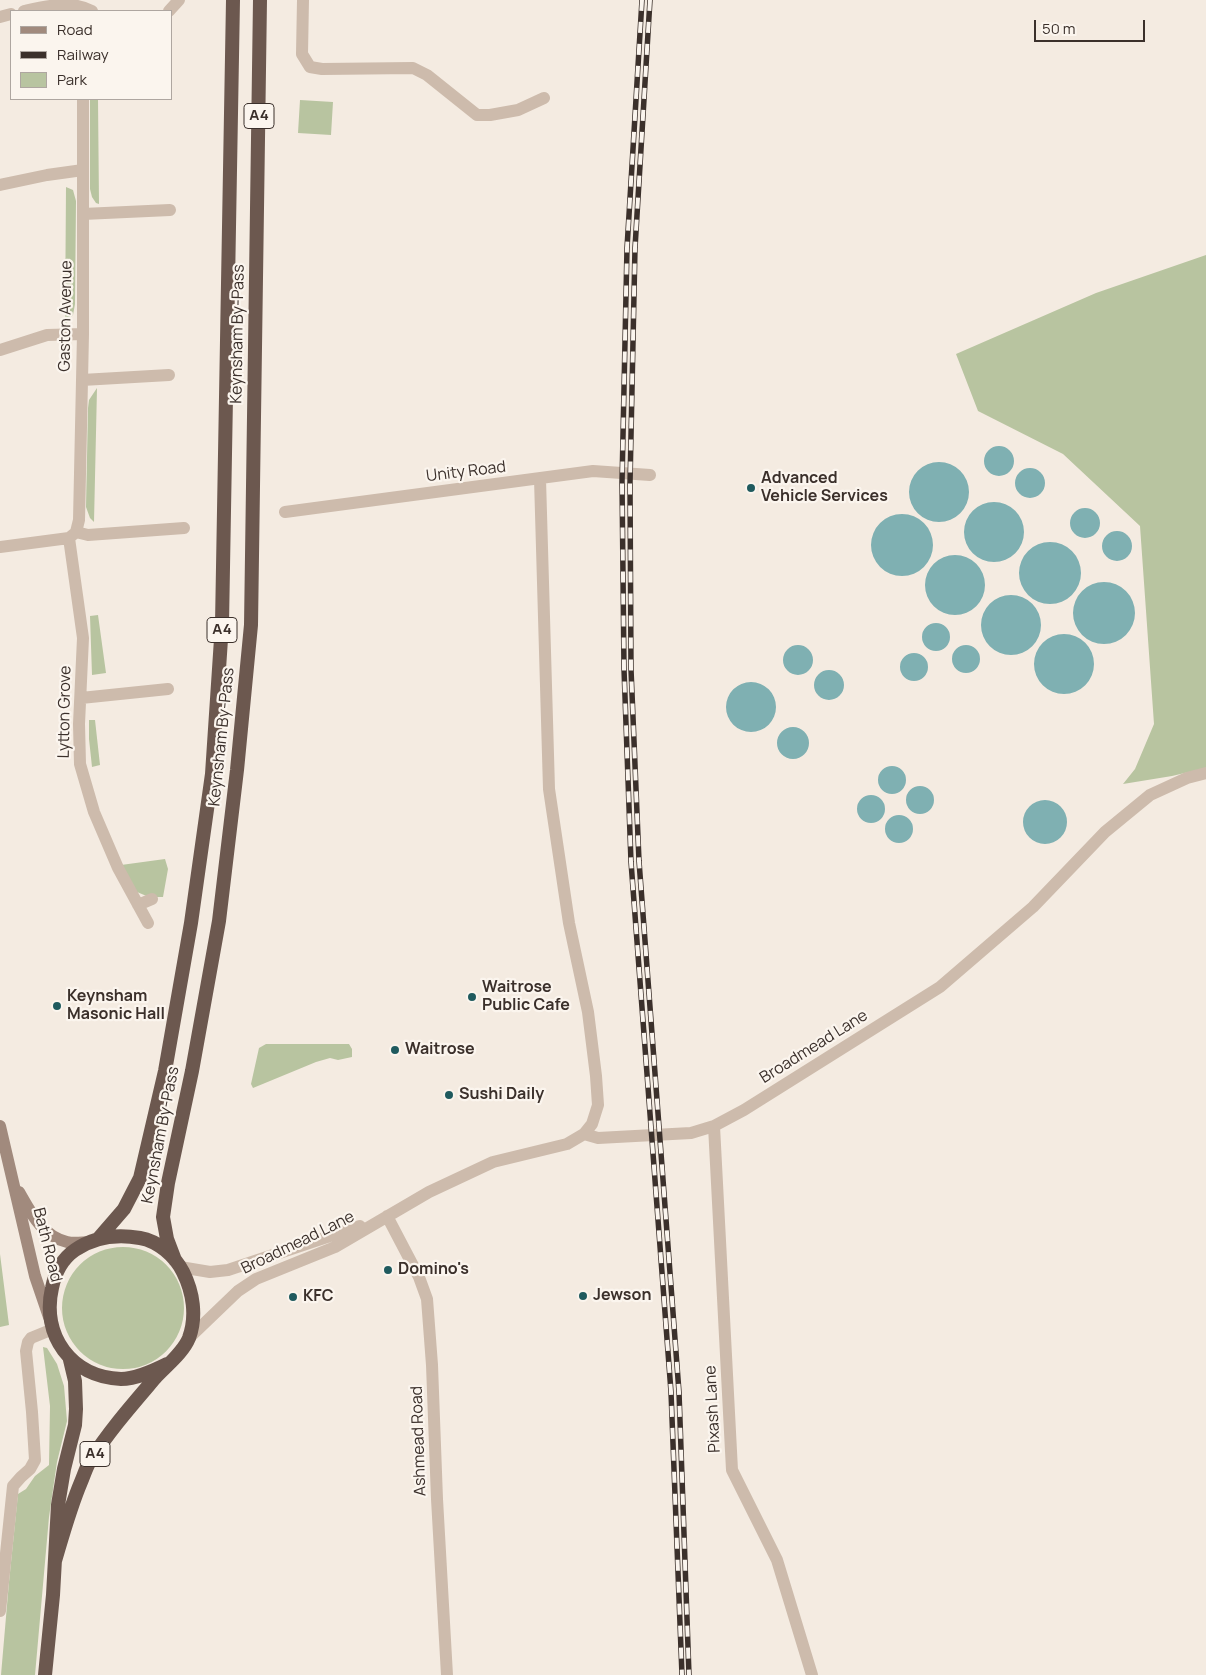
<!DOCTYPE html>
<style>
body{margin:0}
#map{position:relative;width:1206px;height:1675px;overflow:hidden;background:#f4ebe1;font-family:Manrope,sans-serif}
canvas{display:block}
.legend{position:absolute;left:10px;top:10px;width:162px;height:90px;box-sizing:border-box;background:#fbf5ee;border:1px solid #aea6a0;margin:0;padding:6px 9px;list-style:none;font-size:15px;color:#3b302b}
.legend li{display:flex;align-items:center;gap:10px;height:25px}
.legend b{width:25px;border:1px solid #aea6a0}
.scale{position:absolute;left:1034px;top:20px;width:111px;height:22px;box-sizing:border-box;border:2px solid #3b302b;border-top:0;padding-left:6px;font-size:15px;line-height:18px;white-space:nowrap;color:#3b302b;-webkit-text-stroke:4px #fbf5ee;paint-order:stroke}
</style>
<div id="map">
<canvas width="1206" height="1675"></canvas>
<ul class="legend">
<li><b style="height:6px;background:#a18a7d"></b>Road</li>
<li><b style="height:6px;background:#3b302b"></b>Railway</li>
<li><b style="height:14px;background:#b8c4a0"></b>Park</li>
</ul>
<div class="scale">50 m</div>
</div>
<script>
const g = document.querySelector('canvas').getContext('2d');
g.lineJoin = 'round';
function fillPath(path, color) { g.fillStyle = color; g.fill(path, 'evenodd'); }
function trace(path, color, width, dash) { g.strokeStyle = color; g.lineWidth = width; g.lineCap = dash ? 'butt' : 'round'; g.setLineDash(dash || []); g.stroke(path); }
function label(font, color, halo, rows, align = 'center') {
  g.font = font + ' Manrope,sans-serif'; g.lineWidth = 4.5; g.setLineDash([]); g.textBaseline = 'middle'; g.strokeStyle = halo; g.fillStyle = color; for (const [text, x, y, turn = 0] of rows) {
    g.save(); g.translate(x, y); g.rotate((+turn || 0) * Math.PI / 180); g.textAlign = isNaN(turn) ? turn : align; if (halo) g.strokeText(text, 0, 0); g.fillText(text, 0, 0); g.restore();
  }
}
fillPath(new Path2D(`
 M90,99h8l1,105 -3,-1 -4,-6 -2,-8z
 M300,100l33,2 -2,33 -33,-2z
 M66,187l7,3 3,11 -1,103 -2,11 -8,10z
 M1206,255v513l-34,8 -49,8 12,-15 19,-45 -14,-198 -77,-72 -85,-43 -22,-57 140,-61z
 M97,388l-3,134 -4,-4 -4,-11 2,-99 1,-8z
 M98,615l8,58 -14,2 -2,-59z
 M89,720h6l5,45 -8,2 -3,-28z
 M165,859l3,10 -5,28h-14l-12,-5 -16,-27z
 M266,1044h83l3,5v8l-14,3 -8,-2 -14,4 -63,26 -2,-4 8,-36z
 M62 1308a61 61 0 1 1 122 0a61 61 0 1 1-122 0Z
 M0,1254l9,71 -9,2z
 M43,1347l4,1 10,16 7,22 3,35 -10,41 -8,55 -14,158h-34l8,-93 9,-88 8,-5 9,-13 14,-11 1,-59z`), '#b8c4a0');
fillPath(new Path2D(`
 M984 461a15 15 0 1 1 30 0a15 15 0 1 1-30 0Z
 M909 492a30 30 0 1 1 60 0a30 30 0 1 1-60 0Z
 M1015 483a15 15 0 1 1 30 0a15 15 0 1 1-30 0Z
 M964 532a30 30 0 1 1 60 0a30 30 0 1 1-60 0Z
 M1070 523a15 15 0 1 1 30 0a15 15 0 1 1-30 0Z
 M871 545a31 31 0 1 1 62 0a31 31 0 1 1-62 0Z
 M1102 546a15 15 0 1 1 30 0a15 15 0 1 1-30 0Z
 M1019 573a31 31 0 1 1 62 0a31 31 0 1 1-62 0Z
 M925 585a30 30 0 1 1 60 0a30 30 0 1 1-60 0Z
 M1073 613a31 31 0 1 1 62 0a31 31 0 1 1-62 0Z
 M981 625a30 30 0 1 1 60 0a30 30 0 1 1-60 0Z
 M922 637a14 14 0 1 1 28 0a14 14 0 1 1-28 0Z
 M1034 664a30 30 0 1 1 60 0a30 30 0 1 1-60 0Z
 M952 659a14 14 0 1 1 28 0a14 14 0 1 1-28 0Z
 M783 660a15 15 0 1 1 30 0a15 15 0 1 1-30 0Z
 M900 667a14 14 0 1 1 28 0a14 14 0 1 1-28 0Z
 M814 685a15 15 0 1 1 30 0a15 15 0 1 1-30 0Z
 M726 707a25 25 0 1 1 50 0a25 25 0 1 1-50 0Z
 M777 743a16 16 0 1 1 32 0a16 16 0 1 1-32 0Z
 M878 780a14 14 0 1 1 28 0a14 14 0 1 1-28 0Z
 M906 800a14 14 0 1 1 28 0a14 14 0 1 1-28 0Z
 M857 809a14 14 0 1 1 28 0a14 14 0 1 1-28 0Z
 M1023 822a22 22 0 1 1 44 0a22 22 0 1 1-44 0Z
 M885 829a14 14 0 1 1 28 0a14 14 0 1 1-28 0Z`), '#7fb0b2');
trace(new Path2D(`
 M303,0l-1,54 8,13 12,2 91,-1 14,7 50,40h13l28,-5 26,-12
 M24,11c23,-5 47,-11 68,0
 M169,11l10,-11
 M0,17l11,-3
 M0,185l47,-10 36,-5
 M83,214l87,-4
 M0,350l47,-15 36,-1
 M82,380l87,-5
 M540,479l9,310 20,134 19,89 8,64 2,29 -6,19 -8,10
 M285,512l308,-41 57,4
 M76,532l3,-12 4,-186v-235
 M76,532l12,3 96,-7
 M69,538l14,100 -4,86 1,40 14,48 24,56 30,55
 M0,547l69,-9 6,-5
 M81,698l87,-9
 M138,905l14,-6
 M714,1126l18,344 45,90 35,115
 M387,1216l32,61 8,22 5,66 5,134 10,176
 M180,1267l30,5 18,-2 132,-44
 M189,1338l49,-47 18,-12 79,-32 94,-55 64,-30 74,-18 17,-10 14,4 93,-5 23,-7 30,-16 196,-123 93,-80 72,-75 45,-37 37,-17 19,-5
 M0,1611l13,-125 8,-9 9,-8 5,-9 -3,-48 -6,-61 2,-9 3,-4 22,-9`), '#cdbbac', 12);
trace(new Path2D(`
 M0,1126l35,150 14,41
 M19,1192c12,21 23,44 48,50 7,2 16,0 24,0`), '#a18a7d', 12);
trace(new Path2D(`
 M98,1239l26,-30 16,-31 25,-107 26,-148 21,-149 10,-150 11,-624
 M175,1260l-8,-21 -4,-22 5,-34 24,-112 27,-150 18,-151 14,-145 9,-625
 M55,1561c8,-27 15,-53 26,-79 3,-7 5,-14 9,-21 19,-30 42,-56 65,-83 11,-12 28,-25 34,-40 8,-22 4,-46 -6,-66 -8,-16 -25,-31 -43,-34 -23,-4 -46,-1 -65,12 -13,9 -20,23 -23,38 -11,47 19,89 69,91 15,0 32,-8 46,-15
 M45,1675l8,-80 5,-90 6,-36 11,-44 1,-16 -1,-28 -5,-21`), '#6c584f', 14);
const rail = new Path2D(`
 M642,0l-15,248 -5,234 2,187 7,193 40,530 11,283
 M650,0l-15,248 -5,235 1,186 8,192 40,531 10,283`);
trace(rail, '#3b302b', 5.5);
trace(rail, '#fbf5ee', 4, [11]);
for (const [x, y, r, color] of [
 [751,488,5,"#1f5a5e"],
 [472,997,5,"#1f5a5e"],
 [57,1006,5,"#1f5a5e"],
 [395,1050,5,"#1f5a5e"],
 [449,1095,5,"#1f5a5e"],
 [388,1270,5,"#1f5a5e"],
 [583,1296,5,"#1f5a5e"],
 [293,1297,5,"#1f5a5e"]
]) { const dot = new Path2D(); dot.arc(x, y, r, 0, 2 * Math.PI); g.fillStyle = color; g.fill(dot); trace(dot, '#fbf5ee', 2); }
for (const [x, y, w] of [
 [259,116,30],
 [222,630,30],
 [95,1454,30]
]) { const box = new Path2D(); box.roundRect(x - w / 2, y - 12.5, w, 25, 4); g.fillStyle = '#fbf5ee'; g.fill(box); trace(box, '#3b302b', 1); }
label('bold 15px', '#3b302b', null, [
 ["A4",259,116],
 ["A4",222,630],
 ["A4",95,1454]
]);
label('16px', '#3b302b', '#fbf5ee', [
 ["Gaston Avenue",66,316,-89],
 ["Keynsham By-Pass",238,334,-89],
 ["Unity Road",466,472,-7],
 ["Lytton Grove",65,712,-89],
 ["Keynsham By-Pass",222,737,-84],
 ["Broadmead Lane",814,1047,-32],
 ["Keynsham By-Pass",161,1135,-79],
 ["Broadmead Lane",298,1243,-26],
 ["Bath Road",47,1245,76],
 ["Pixash Lane",713,1409,-93],
 ["Ashmead Road",419,1441,-92]
]);
label('bold 16px', '#3b302b', '#fbf5ee', [
 ["Advanced",761,479],
 ["Vehicle Services",761,497],
 ["Waitrose",482,988],
 ["Public Cafe",482,1006],
 ["Keynsham",67,997],
 ["Masonic Hall",67,1015],
 ["Waitrose",405,1050],
 ["Sushi Daily",459,1095],
 ["Domino's",398,1270],
 ["Jewson",593,1296],
 ["KFC",303,1297]
], 'left');
</script>
